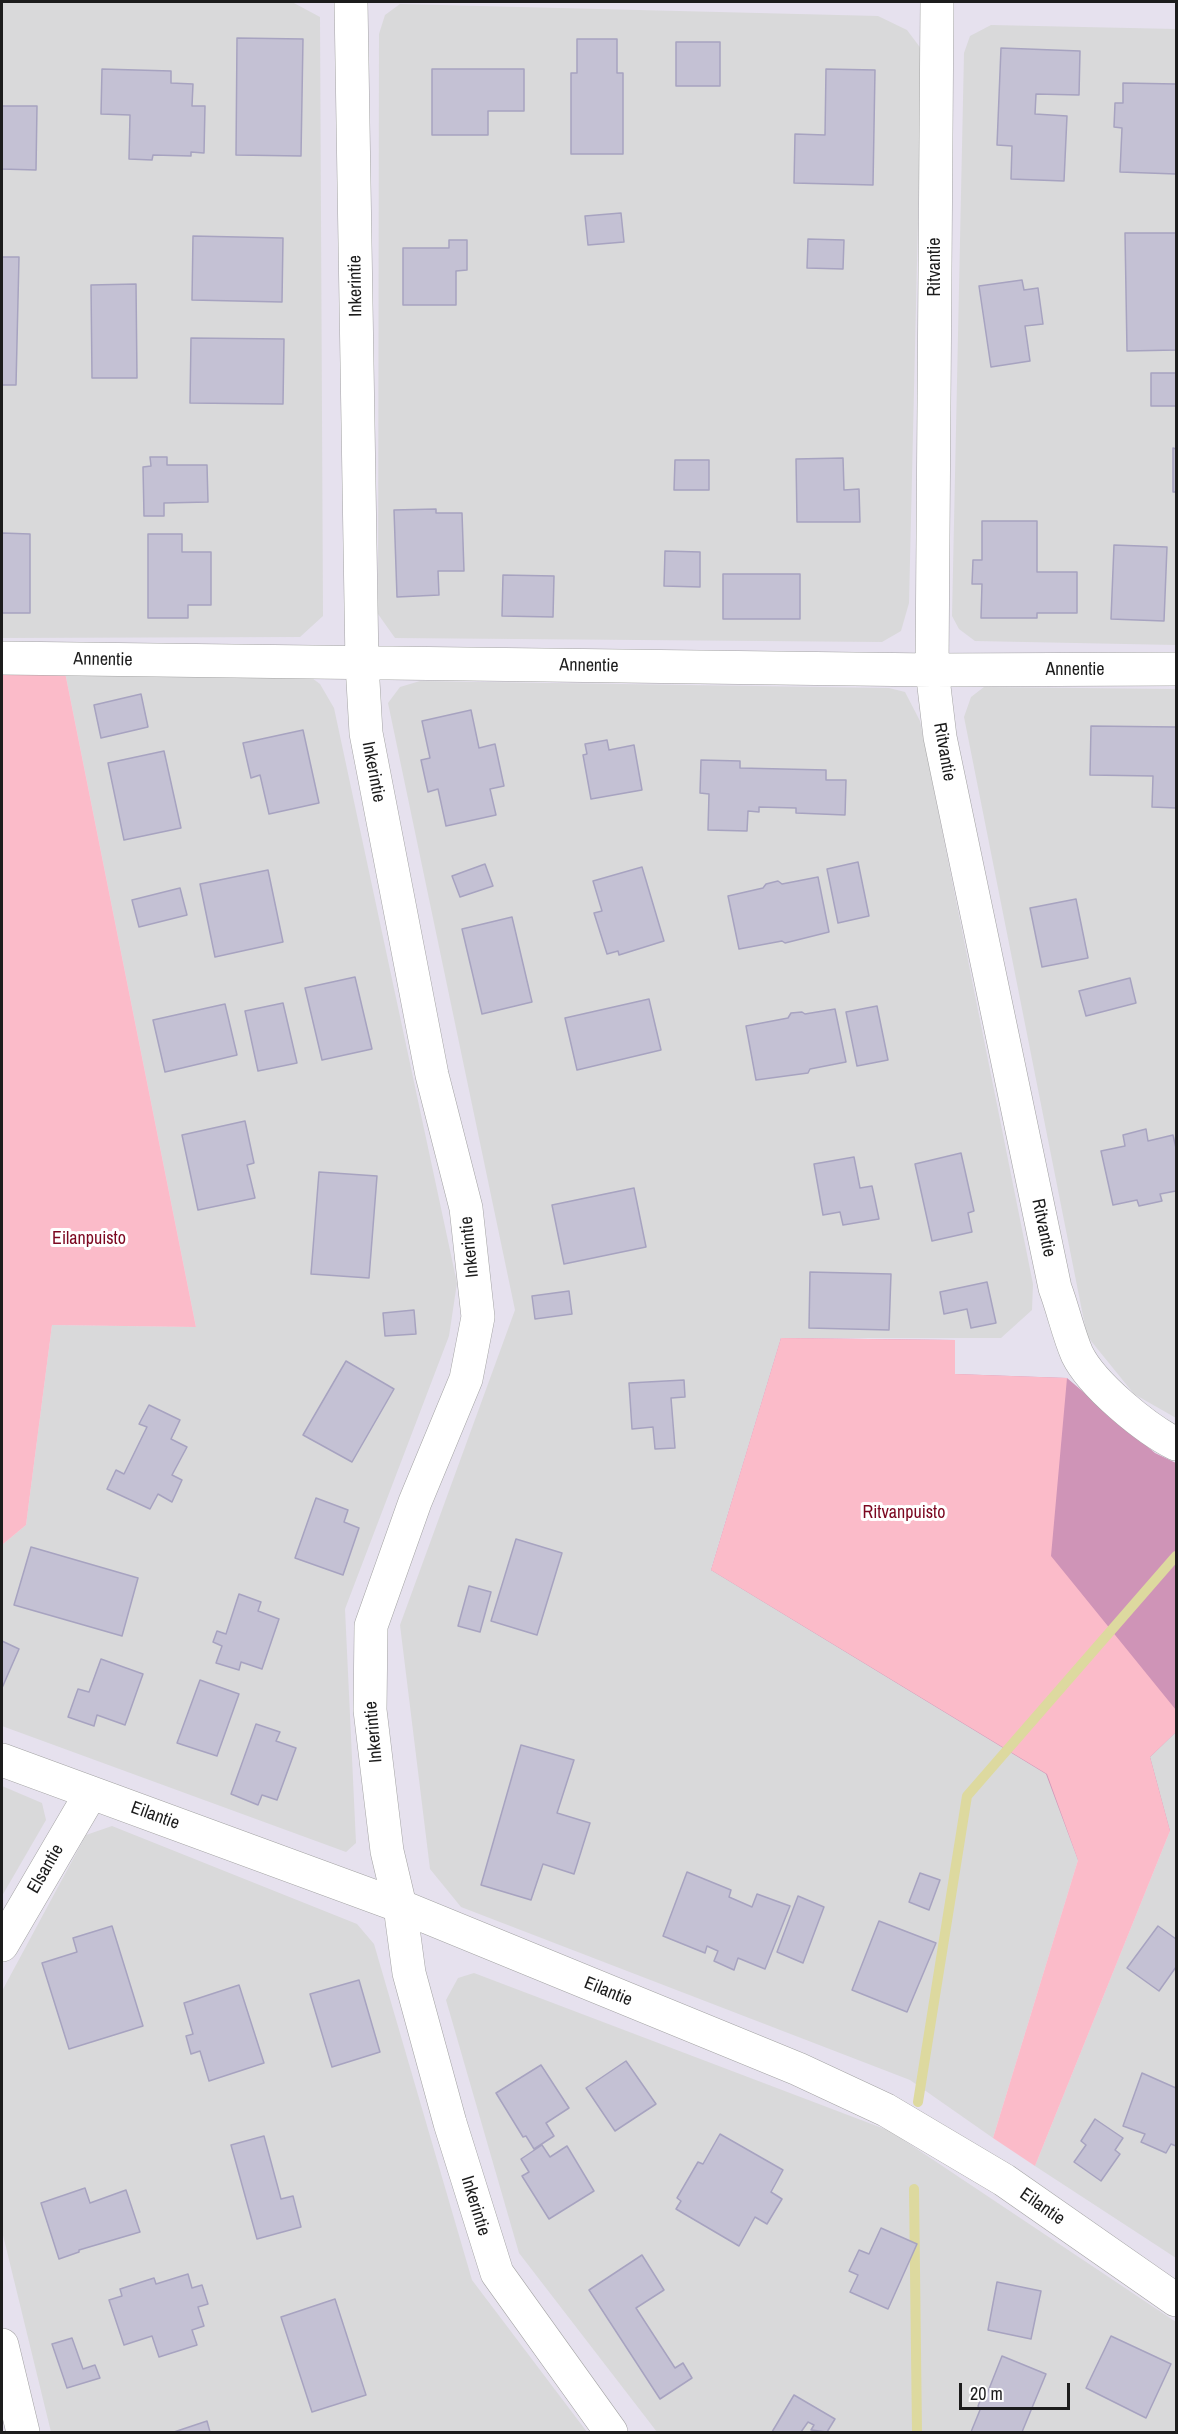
<!DOCTYPE html>
<style>
body{margin:0}
#map{position:relative;width:1178px;height:2434px;overflow:hidden;background:#e6e1ee;font-family:"Archivo Narrow",sans-serif}
canvas{display:block}
.frame{position:absolute;inset:0;border:3px solid #1c1c1c;pointer-events:none}
.scale{position:absolute;left:959px;top:2383px;width:111px;height:27px;box-sizing:border-box;border:3px solid #1c1c1c;border-top:0;padding-left:8px;font-size:18px;line-height:21px;white-space:nowrap;color:#1c1c1c;-webkit-text-stroke:4px #fff;paint-order:stroke}
</style>
<div id="map">
<canvas width="1178" height="2434"></canvas>
<div class="frame"></div>
<div class="scale">20 m</div>
</div>
<script>
const g = document.querySelector('canvas').getContext('2d');
g.lineJoin = 'round';
function fillPath(path, color) { g.fillStyle = color; g.fill(path, 'evenodd'); }
function trace(path, color, width, dash) { g.strokeStyle = color; g.lineWidth = width; g.lineCap = dash ? 'butt' : 'round'; g.setLineDash(dash || []); g.stroke(path); }
function label(font, color, halo, rows, align = 'center') {
  g.font = font + ' "Archivo Narrow",sans-serif'; g.lineWidth = 6; g.setLineDash([]); g.textBaseline = 'middle'; g.strokeStyle = halo; g.fillStyle = color; for (const [text, x, y, turn = 0] of rows) {
    g.save(); g.translate(x, y); g.rotate((+turn || 0) * Math.PI / 180); g.textAlign = isNaN(turn) ? turn : align; if (halo) g.strokeText(text, 0, 0); g.fillText(text, 0, 0); g.restore();
  }
}
fillPath(new Path2D(`
 M2,2h290l28,15 3,599 -23,21 -298,1z
 M400,4l478,12 29,14 15,20 -13,553 -8,28 -19,11 -487,-4 -17,-24 1,-580 6,-19z
 M991,25l185,4v616l-201,-4 -16,-12 -7,-13 12,-563 6,-17z
 M65,672l243,3 12,9 14,24 123,575 -8,53 -104,273 11,234 -10,9 -344,-126v-181l24,-20 26,-200 144,2z
 M420,681l469,7 16,4 15,29 113,563 -1,26 -31,28h-220l-70,231 336,205 31,86 -85,278 -83,-58 -449,-173 -31,-38 -30,-244 115,-315 -127,-607 12,-16z
 M984,687l192,2v729l-42,-24 -47,-58 -123,-619 7,-20z
 M1176,1732v526l-141,-92 135,-335 -21,-74z
 M2,1786l40,17 4,17 -44,76z
 M112,1826l245,98 17,20 98,336 115,152h-536l-49,-201v-240l84,-156z
 M474,1973l416,158 286,191v110h-519l-138,-179 -73,-253 12,-22z`), '#d9d9da');
fillPath(new Path2D(`
 M781,1338l174,2v34l112,4 88,75 21,10v269l-26,25 20,74 -92,29 -32,-86 -335,-204z`), '#cf94b7');
fillPath(new Path2D(`
 M2,671l63,1 131,655 -144,-2 -26,200 -24,20z
 M781,1338l174,2v34l112,4 -16,178 125,154v22l-26,25 20,74 -135,335 -42,-28 85,-278 -31,-86 -336,-204z`), '#fbbbc9');
trace(new Path2D(`
 M918,2102l49,-306 209,-240
 M914,2189l3,243`), '#ddd99f', 10);
const building = new Path2D(`
 M237,38l66,1 -2,117 -65,-1z
 M577,39h40v34h6v81h-52v-81h6z
 M676,42h44v44h-44z
 M1001,48l79,3 -1,44 -43,-1 -1,20 32,2 -3,65 -53,-2 1,-33 -15,-1z
 M102,69l69,2v12l22,1 -1,22h13l-1,47 -13,-1v4l-38,-1 -1,5 -23,-1 1,-44 -29,-1z
 M432,69h92v42h-36v24h-56z
 M826,69l49,1 -2,115 -79,-2 1,-49 30,1z
 M1123,83l53,1v90l-56,-2 2,-44 -8,-1 1,-24h8z
 M2,106h35l-1,64 -34,-1z
 M621,213l3,29 -36,3 -3,-29z
 M1125,233h51v117l-49,1z
 M193,236l90,2 -1,64 -90,-2z
 M808,239l36,1 -1,29 -36,-1z
 M449,240h18v30l-11,1v34h-53v-57h46z
 M2,257h17l-3,128h-14z
 M1022,280l2,10 14,-2 5,36 -18,2 5,35 -39,6 -12,-81z
 M136,284l1,94h-45l-1,-93z
 M191,338l93,1 -1,65 -93,-1z
 M1151,373h25v33h-25z
 M1173,448l3,1v43h-3z
 M150,457h17v8h40l1,37 -44,1v13h-20l-1,-49 8,-1z
 M843,458l1,32 15,-1 1,33h-63l-1,-63z
 M675,460h34v30h-35z
 M436,509v4h26l2,58h-26l1,24 -42,2 -3,-87z
 M982,521h55v51h40v41h-40v5h-56l1,-34h-10l1,-24h9z
 M2,533l28,1v79h-28z
 M148,534h34v18h29v53h-23v13h-40z
 M1114,545l53,2 -3,74 -53,-2z
 M665,551l35,1v35l-36,-1z
 M723,574h77v45h-77z
 M503,575l51,1 -1,41 -51,-1z
 M141,694l7,33 -47,11 -7,-33z
 M471,710l8,38 16,-4 9,42 -14,3 6,26 -50,11 -8,-37 -10,3 -7,-32 9,-2 -8,-37z
 M1091,726l85,1v81l-24,-1 1,-31 -63,-1z
 M303,730l16,73 -50,11 -9,-39 -9,3 -8,-35z
 M607,740l2,10 25,-5 8,45 -51,9 -8,-44 4,-1 -2,-10z
 M164,751l17,77 -57,12 -16,-77z
 M701,760l39,1v7l86,2v10h20l-1,35 -49,-2v-5l-37,-1v5l-11,-1 -1,20 -39,-1 1,-36 -9,-1z
 M858,862l11,54 -31,7 -11,-54z
 M485,864l8,22 -33,11 -8,-21z
 M642,867l22,74 -45,14 -1,-4 -11,3 -13,-41 8,-2 -9,-30z
 M268,870l15,72 -68,15 -15,-73z
 M818,877l11,55 -44,11 -3,-2 -43,8 -11,-53 35,-8 3,-4 12,-3 4,3z
 M180,888l7,27 -48,12 -7,-27z
 M1076,899l12,59 -46,9 -12,-59z
 M512,917l20,85 -50,12 -20,-85z
 M355,977l17,72 -50,11 -17,-72z
 M1130,978l6,25 -50,13 -7,-25z
 M649,999l12,51 -84,20 -12,-52z
 M283,1003l14,60 -39,8 -13,-60z
 M225,1004l12,51 -72,17 -12,-52z
 M877,1006l11,54 -31,6 -11,-54z
 M835,1009l11,53 -36,7 -2,4 -52,7 -10,-54 42,-8 3,-5 11,-1 3,2z
 M245,1121l9,42 -7,2 8,33 -57,12 -16,-75z
 M1146,1129l2,12 25,-6 3,13v43l-16,3 2,7 -23,5 -2,-6 -24,5 -12,-54 24,-5 -2,-11z
 M961,1153l13,58 -6,2 4,19 -40,9 -17,-77z
 M854,1157l6,31 12,-2 7,33 -36,6 -3,-13 -17,3 -9,-51z
 M319,1172l58,4 -8,102 -58,-4z
 M634,1188l12,59 -82,17 -12,-59z
 M810,1272l81,2 -2,56 -80,-2z
 M987,1282l9,41 -25,5 -4,-19 -23,5 -4,-22z
 M569,1291l3,23 -37,5 -3,-23z
 M414,1310l2,24 -31,2 -2,-23z
 M346,1361l48,28 -42,73 -49,-27z
 M684,1380l1,17 -14,1 4,50 -20,1 -2,-22 -21,2 -3,-46z
 M149,1405l31,15 -9,19 16,8 -15,28 10,5 -10,22 -14,-8 -8,15 -43,-20 9,-19 8,4 23,-47 -8,-3z
 M316,1498l32,12 -4,12 15,6 -16,47 -48,-17z
 M516,1539l46,14 -25,82 -46,-14z
 M31,1547l107,31 -16,58 -108,-31z
 M469,1586l22,6 -11,40 -22,-6z
 M239,1594l22,8 -3,9 21,8 -17,50 -21,-7 -2,8 -23,-7 6,-17 -9,-4 4,-11 9,3z
 M2,1641l17,8 -17,39z
 M101,1659l42,15 -18,51 -28,-10 -3,11 -26,-9 10,-28 11,3z
 M200,1680l39,14 -22,62 -40,-13z
 M256,1724l24,8 -4,9 20,7 -19,52 -15,-5 -4,10 -27,-11z
 M521,1745l53,15 -17,53 33,10 -16,51 -31,-10 -12,36 -50,-15z
 M687,1872l44,18 -2,7 23,10 5,-13 33,12 -25,63 -27,-11 -4,12 -20,-9 4,-10 -11,-5 -2,7 -42,-17z
 M920,1873l20,7 -11,30 -20,-8z
 M798,1896l26,11 -21,56 -26,-11z
 M879,1921l57,22 -29,69 -55,-22z
 M112,1926l31,100 -74,23 -27,-86 35,-11 -4,-14z
 M1158,1926l18,13v28l-17,24 -32,-23z
 M359,1980l21,72 -48,15 -22,-73z
 M239,1985l25,78 -55,18 -9,-30 -9,3 -5,-18 7,-2 -9,-31z
 M626,2061l30,43 -41,27 -29,-43z
 M541,2065l28,43 -23,15 8,13 -20,13 -8,-13 -3,1 -27,-44z
 M1142,2073l34,15v58l-5,-2 -5,9 -25,-11 4,-8 -22,-8z
 M1095,2119l28,19 -8,12 5,4 -19,27 -27,-19 12,-17 -5,-4z
 M720,2134l63,36 -12,22 11,7 -15,25 -12,-7 -16,29 -63,-37 5,-8 -4,-3 21,-36 5,2z
 M264,2136l17,63 12,-3 8,31 -44,12 -26,-94z
 M542,2145l8,12 17,-11 27,45 -45,28 -27,-43 7,-4 -8,-13z
 M85,2188l5,15 36,-13 14,42 -61,18v2l-20,7 -18,-56z
 M881,2228l36,16 -29,65 -38,-17 8,-17 -9,-4 10,-21 10,4z
 M642,2255l22,35 -28,18 39,60 8,-5 9,15 -32,21 -71,-109z
 M188,2274l4,14 10,-3 6,19 -10,3 6,19 -12,4 5,15 -38,12 -7,-21 -28,9 -15,-45 13,-4 -2,-7 34,-11 2,6z
 M997,2282l44,9 -10,48 -43,-9z
 M335,2299l31,96 -54,17 -31,-95z
 M1111,2336l60,28 -25,54 -60,-30z
 M72,2338l11,31 12,-4 5,13 -33,10 -15,-44z
 M1002,2356l44,18 -24,58h-51l9,-22 -2,-4 4,-10 5,-2z
 M794,2395l41,24 -8,13 -16,-2 3,-5 -6,-3 -7,10h-29z
 M207,2421l3,11h-36z`);
fillPath(building, '#c4c1d4');
trace(building, '#a7a3c0', 1.5);
const street = new Path2D(`
 M351,2l11,662 4,69 66,342 34,133 12,109 -12,62 -51,123 -44,124 -1,84 17,141 13,55 9,67 41,150 47,150 114,159
 M937,2l-5,668 8,67 115,551c8,21 13,45 22,66 15,31 69,75 99,90
 M2,658l930,12 244,-1
 M2,1760l398,146 398,163 88,41 118,70 172,120
 M2,1945l89,-152
 M2,2345l21,87`);
trace(street, '#a3a3a3', 34);
trace(street, '#fff', 33);
label('18px', '#1c1c1c', '#fff', [
 ["Ritvantie",935,267,-90],
 ["Inkerintie",356,286,-91],
 ["Annentie",103,660,1],
 ["Annentie",589,666,1],
 ["Annentie",1075,670],
 ["Ritvantie",944,752,80],
 ["Inkerintie",373,772,79],
 ["Ritvantie",1043,1228,78],
 ["Inkerintie",470,1247,-96],
 ["Inkerintie",374,1732,-95],
 ["Eilantie",155,1816,20],
 ["Elsantie",46,1869,-60],
 ["Eilantie",608,1992,22],
 ["Inkerintie",475,2206,73],
 ["Eilantie",1042,2207,35]
]);
label('18px', '#7c0821', '#fff', [
 ["Eilanpuisto",89,1239],
 ["Ritvanpuisto",904,1513]
]);
</script>
